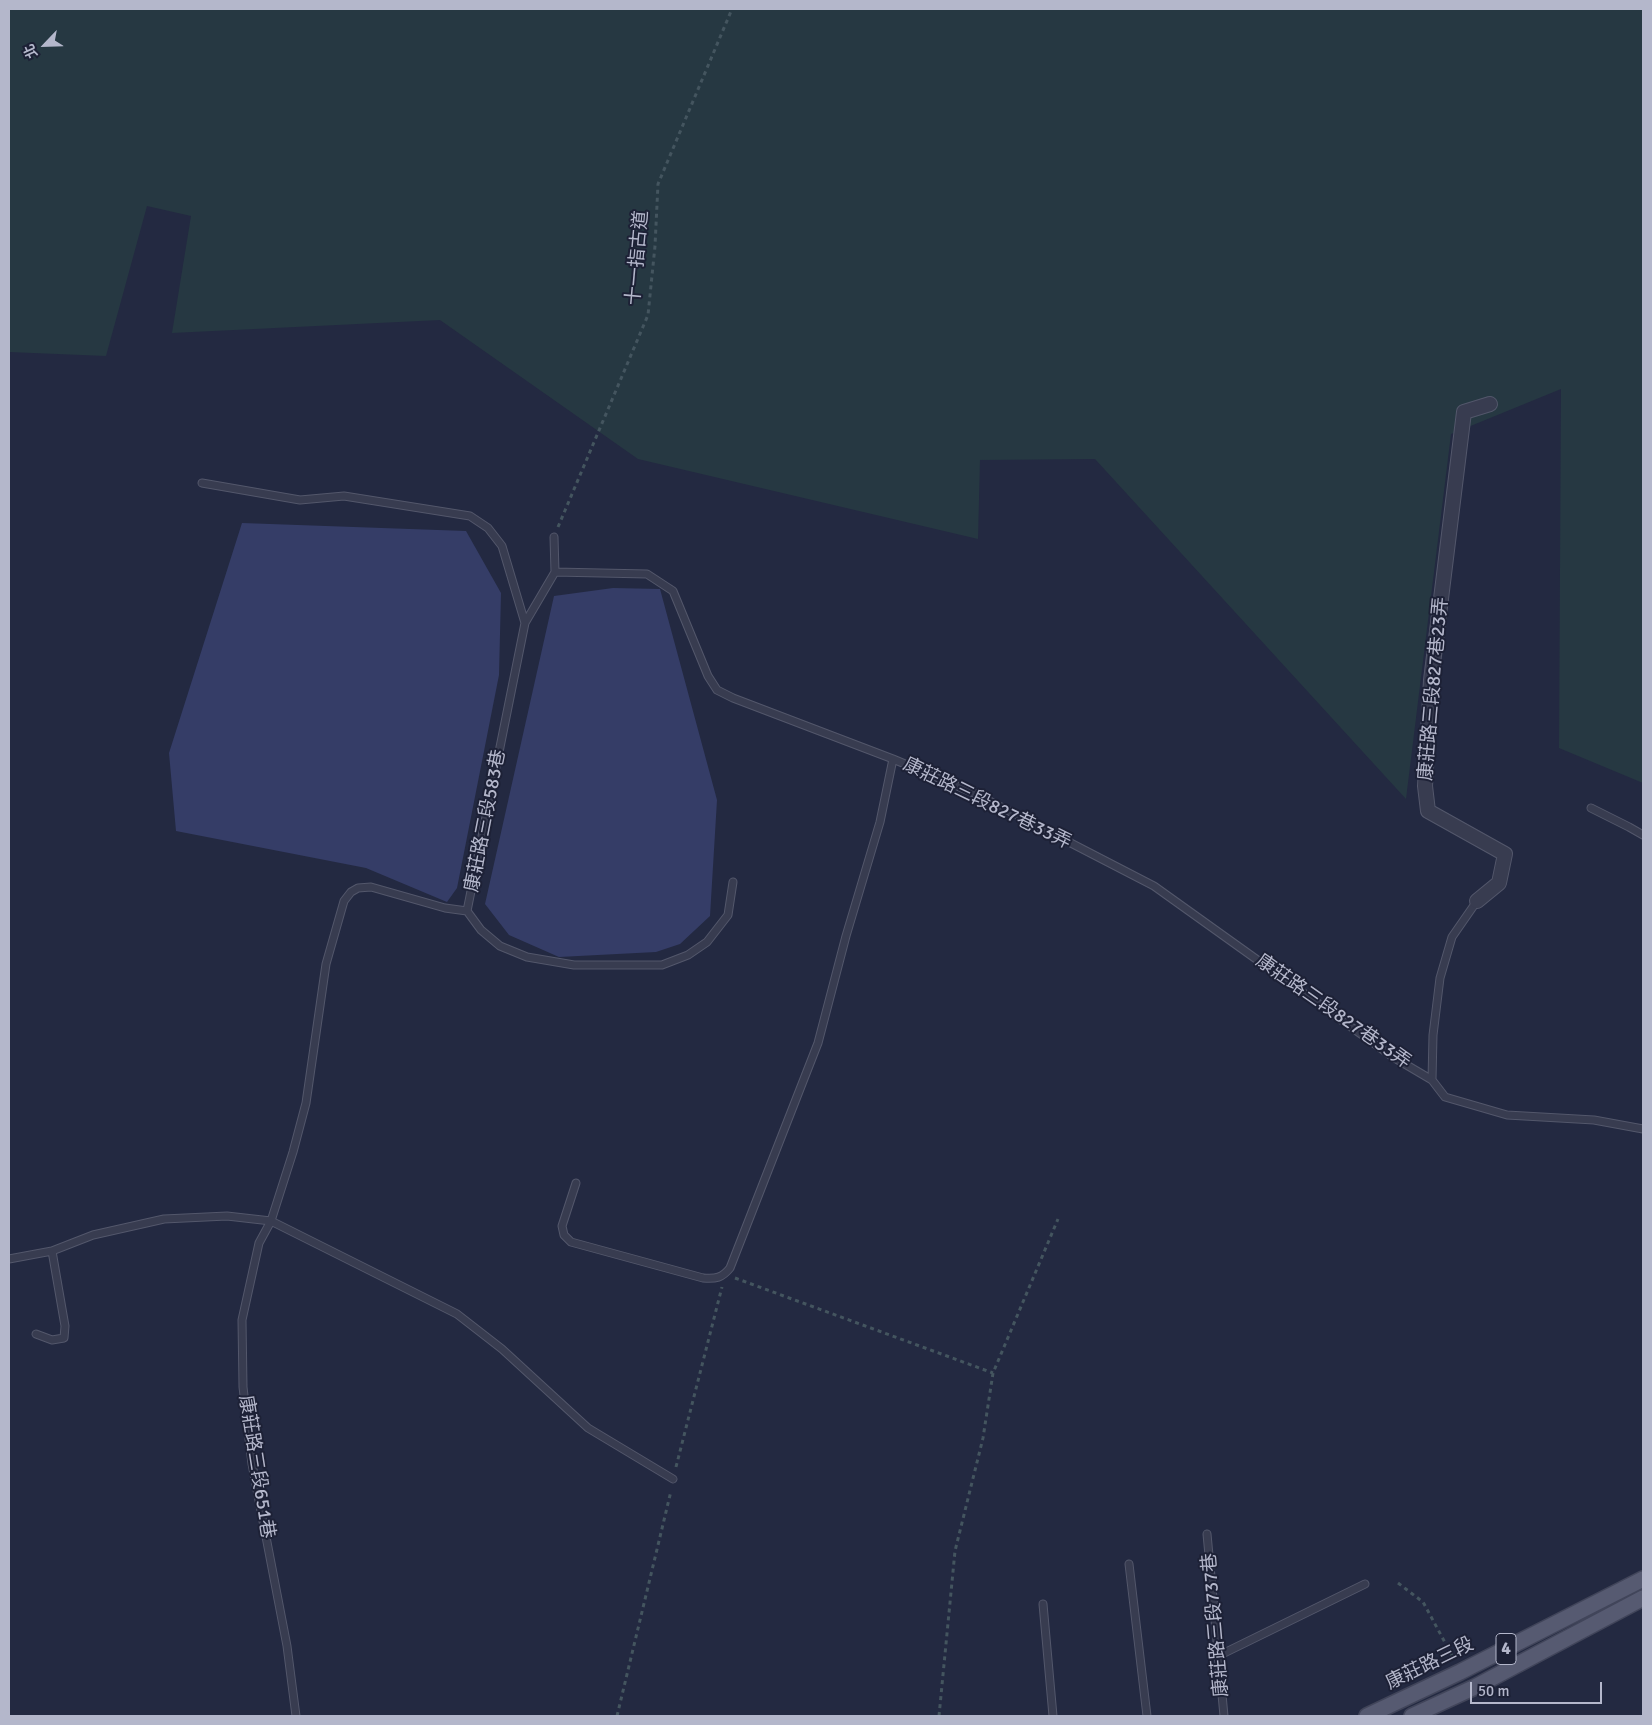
<!DOCTYPE html>
<meta charset="utf-8">
<style>
body{margin:0}
#map{position:relative;width:1652px;height:1725px;overflow:hidden;background:#232941;font-family:Signika,"Noto Sans TC",sans-serif}
canvas{display:block}
.frame{position:absolute;inset:0;border:10px solid #b4b7cb;pointer-events:none}
.north{position:absolute;left:20px;top:20px;width:50px;height:50px;-webkit-text-stroke:4px #1d2136;paint-order:stroke;rotate:246deg;font-size:14px;font-weight:700;line-height:20px;text-align:center;color:#b4b7cb}
.north::after{content:'';display:block;margin:auto;width:18px;height:22px;background:#b4b7cb;clip-path:polygon(50% 0,100% 100%,50% 72%,0 100%)}
.scale{position:absolute;left:1470px;top:1682px;width:132px;height:22px;box-sizing:border-box;border:2px solid #b4b7cb;border-top:0;padding-left:6px;font-size:15px;line-height:18px;white-space:nowrap;color:#b4b7cb;-webkit-text-stroke:4px #1d2136;paint-order:stroke}
</style>
<div id="map">
<canvas width="1652" height="1725"></canvas>
<div class="frame"></div>
<div class="north">北</div>
<div class="scale">50 m</div>
</div>
<script>
const g = document.querySelector('canvas').getContext('2d');
g.lineJoin = 'round';
function fillPath(path, color) { g.fillStyle = color; g.fill(path, 'evenodd'); }
function trace(path, color, width, dash) { g.strokeStyle = color; g.lineWidth = width; g.lineCap = dash ? 'butt' : 'round'; g.setLineDash(dash || []); g.stroke(path); }
function label(font, color, halo, rows, align = 'center') {
  g.font = font + ' Signika,"Noto Sans TC",sans-serif'; g.lineWidth = 4; g.setLineDash([]); g.textBaseline = 'middle'; g.strokeStyle = halo; g.fillStyle = color; for (const [text, x, y, turn = 0] of rows) {
    g.save(); g.translate(x, y); g.rotate((+turn || 0) * Math.PI / 180); g.textAlign = isNaN(turn) ? turn : align; if (halo) g.strokeText(text, 0, 0); g.fillText(text, 0, 0); g.restore();
  }
}
fillPath(new Path2D(`
 M9,9h1634v774l-84,-35 2,-359 -110,45 -45,365 -311,-340 -115,1 -2,79 -340,-80 -198,-139 -268,13 19,-117 -44,-10 -41,150 -97,-4z`), '#263842');
fillPath(new Path2D(`
 M242,523l224,8 35,62 -2,82 -42,213 -10,14 -81,-34 -190,-37 -7,-78z
 M613,588l47,1 57,211 -7,116 -30,28 -24,8 -97,5 -50,-22 -24,-31 69,-308z`), '#353d67');
const lane = new Path2D(`
 M202,483l98,17 44,-4 126,20 18,12 14,18 23,77 -58,288
 M555,572l92,2 26,17 35,85 9,14 16,8 160,61 81,34 180,93 239,171 39,23 13,17 62,18 87,5 49,9
 M525,623l30,-51 -1,-35
 M1591,808l38,19 14,8
 M467,911l14,19 19,16 27,11 47,8h88l26,-10 19,-13 21,-27 5,-33
 M1432,1080l1,-45 7,-57 12,-41 25,-36
 M576,1183l-14,43 2,9 7,7 132,36c13,1 19,0 27,-10l88,-225 28,-107 34,-114 13,-63
 M9,1259l43,-8
 M36,1334l16,6 12,-2 1,-12 -13,-75 41,-16 71,-16 63,-3 44,5 186,93 45,35 86,79 85,51
 M1207,1534l17,182
 M1129,1564l18,152
 M1043,1604l10,112
 M1218,1656l147,-72
 M296,1716l-9,-70 -35,-182 -9,-77 -1,-67 17,-77 12,-22 22,-69 13,-49 20,-139 18,-63 7,-9 7,-4 13,-1 74,21 22,3`);
const street = new Path2D(`
 M1477,901l22,-18 6,-29 -77,-43 -3,-25 6,-106 33,-268 26,-8`);
const primary = new Path2D(`
 M1367,1716l93,-44 183,-93
 M1412,1716l63,-29 168,-89`);
trace(lane, '#53576b', 9);
trace(street, '#53576b', 16);
trace(primary, '#41455a', 18);
trace(new Path2D(`
 M558,527l90,-212 7,-69 3,-62 74,-175
 M735,1278l258,95
 M676,1467l46,-180
 M1398,1583l25,19 31,57
 M617,1716l54,-225
 M939,1716l16,-165 28,-113 10,-65 65,-154`), '#44555f', 3, [4, 4]);
trace(lane, '#383c50', 7);
trace(street, '#383c50', 14);
trace(primary, '#565a71', 15);
for (const [x, y, w] of [
 [1506,1649,20]
]) { const box = new Path2D(); box.roundRect(x - w / 2, y - 15.5, w, 31, 4); g.fillStyle = '#1d2136'; g.fill(box); trace(box, '#b4b7cb', 1); }
label('bold 18px', '#b4b7cb', null, [
 ["4",1506,1649]
]);
label('19px', '#b4b7cb', '#1d2136', [
 ["十一指古道",638,258,-85],
 ["康莊路三段827巷23弄",1434,689,-85],
 ["康莊路三段827巷33弄",987,804,26],
 ["康莊路三段583巷",486,821,-79],
 ["康莊路三段827巷33弄",1333,1012,35],
 ["康莊路三段651巷",256,1467,81],
 ["康莊路三段737巷",1216,1625,-95],
 ["康莊路三段",1430,1664,-26]
]);
</script>
